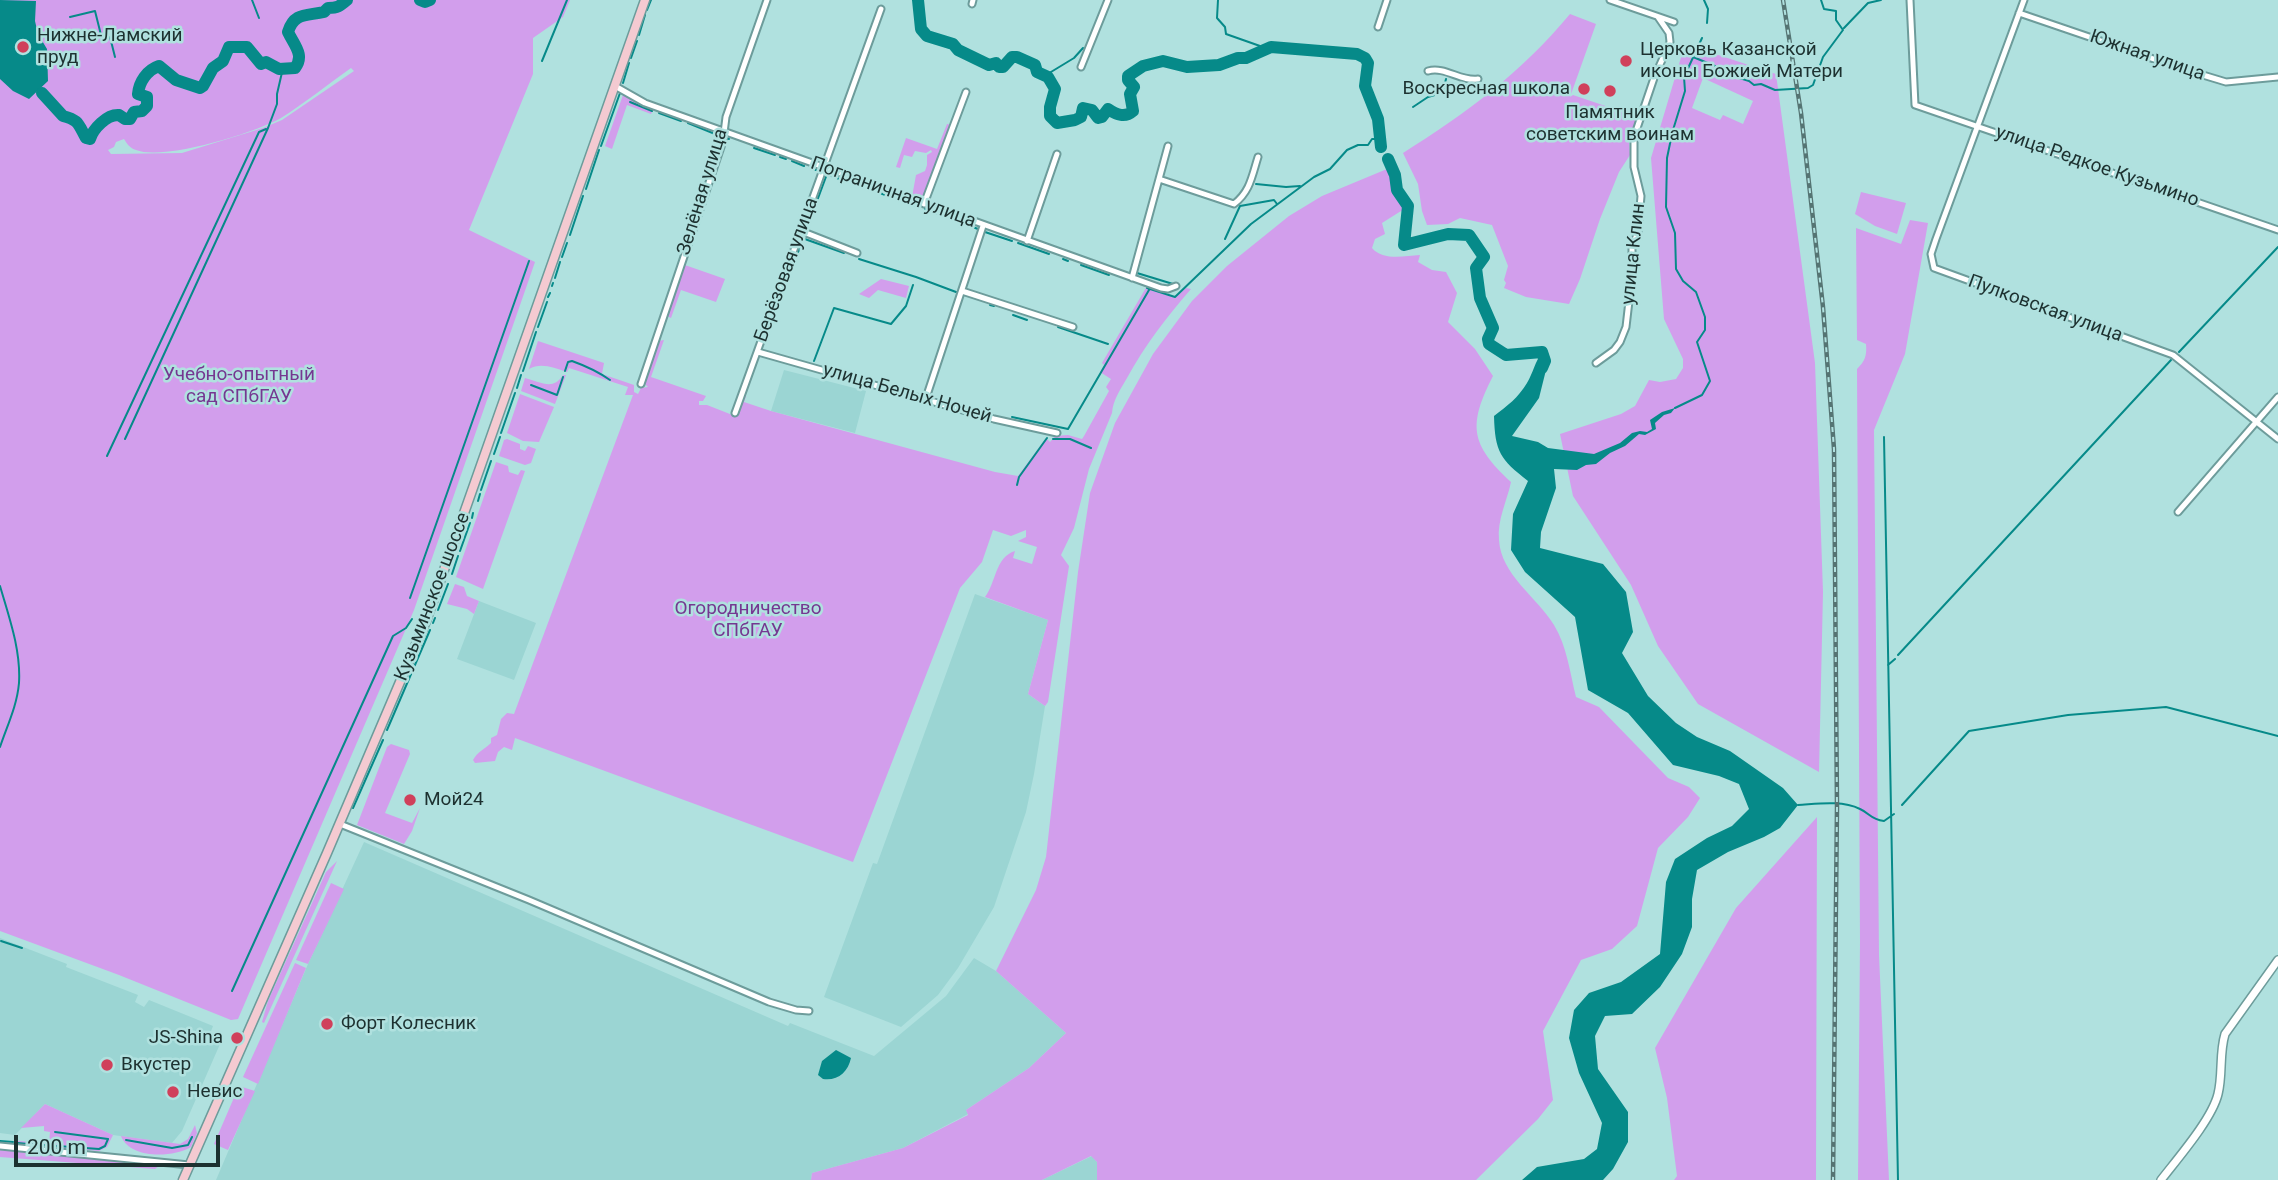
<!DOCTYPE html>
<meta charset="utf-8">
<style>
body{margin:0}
#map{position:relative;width:2278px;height:1180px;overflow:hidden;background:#b0e1df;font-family:Roboto,sans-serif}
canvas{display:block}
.scale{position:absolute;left:14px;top:1135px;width:206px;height:32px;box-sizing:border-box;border:4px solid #1d3130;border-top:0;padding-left:9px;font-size:21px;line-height:24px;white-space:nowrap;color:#1d3130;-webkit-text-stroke:5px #b0e1df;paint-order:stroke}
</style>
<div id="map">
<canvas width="2278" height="1180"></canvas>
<div class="scale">200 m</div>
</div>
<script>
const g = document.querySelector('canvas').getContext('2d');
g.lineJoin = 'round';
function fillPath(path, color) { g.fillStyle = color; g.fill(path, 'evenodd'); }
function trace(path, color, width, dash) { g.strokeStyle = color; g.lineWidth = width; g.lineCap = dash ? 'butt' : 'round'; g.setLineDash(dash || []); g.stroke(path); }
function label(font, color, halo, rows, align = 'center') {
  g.font = font + ' Roboto,sans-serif'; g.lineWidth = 5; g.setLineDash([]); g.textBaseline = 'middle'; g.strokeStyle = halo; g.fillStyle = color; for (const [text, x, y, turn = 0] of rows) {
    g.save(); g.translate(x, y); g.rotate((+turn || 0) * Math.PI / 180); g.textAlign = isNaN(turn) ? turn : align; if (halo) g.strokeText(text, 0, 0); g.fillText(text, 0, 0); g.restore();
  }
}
fillPath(new Path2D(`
 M784,370l82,21 -11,42 -84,-22z
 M975,594l73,26 -20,74 17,12 -11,68 -8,38 -32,95 -36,61 -20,27 -37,32 -77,-30 49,-134 4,1z
 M479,601l57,22 -22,57 -57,-21z
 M364,842l424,184 2,-3 84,33 72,-60 28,-38 22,13 70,62 -37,35 -63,42 2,4 -65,34 -91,25 -1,7h-595l92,-216z
 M0,938l67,26 -1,3 72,28 -3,7 9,5 5,-7 64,26 -5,13 12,5 -38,87 -10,12 -59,-8 -68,-31 -30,31 -15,-2z
 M1092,1156l5,6v18h-55z`), '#9bd5d3');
fillPath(new Path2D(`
 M0,0h570l-7,17 -30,21v36l-64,156 66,32 -121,348 -176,409 -7,1 -112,-45 -119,-44zM351,68l3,3 -72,49 -19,8 -81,25 -71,1 -3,-4 6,-3 2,-5 8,-3c3,5 6,9 12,11 27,11 119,-17 145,-32 24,-15 47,-34 70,-50z
 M1570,14l26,10 -26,73 3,-2 62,21 1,6 -7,20 1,13 -11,17 -19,47 -20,60 -11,25 -43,-7 -22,-9 2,-5 -2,-3 4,-14 -16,-41 -32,-7 -12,6 -21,1 -5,-14 -4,-27 -15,-31c65,-41 118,-80 167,-139z
 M1685,44l91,30 39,289 8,229 -4,180 -121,-68 -40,-58 -27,-61 -58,-89 -13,-62 61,-20 14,-8 14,-26 11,2 16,-3 7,-11v-9l-19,-40 -13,-161zM1703,78l50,23 -10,23 -20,-9 -3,5 -28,-12z
 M623,95l30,15 -2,4 -24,-9 -15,44 -7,-3z
 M947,124l5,1 -28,72 -2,2 -10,-2 4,-22 9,-4 2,-6v-10l5,-3 -1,-2 -5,3 -11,-2 -3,6 -8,-2 -4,13 -4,-1 10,-29 31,11z
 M1387,169c7,8 5,15 9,23 5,9 10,13 10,23l-5,-4 -19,12 3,11 -10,5 -3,9c11,13 32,8 48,7l-2,7 14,8 14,2 11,21 -9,29 27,27 18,27c-25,49 -23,68 18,106 -4,19 -14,38 -12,58 2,35 38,57 55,85 13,21 16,48 22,72l23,10 69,71 21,9 11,11 -12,19 -30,31 -21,78 -25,23 -31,11 -38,71 10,69 -15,19 -62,61h-379v-18l-6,-6 -49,24h-231l1,-7 91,-25 65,-33 -2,-5 63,-42 37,-35 -70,-62 40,-81 10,-33 32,-285 12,-79 25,-70 38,-69 39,-53 35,-35 62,-50 33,-20z
 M1861,192l45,11 -9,31 -22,-8 -20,-12z
 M1910,220l18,3 -23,131 -31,76 5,525 10,225h-31l2,-238 -3,-573c8,-8 10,-13 9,-25l-9,-4 -1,-112 45,16z
 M682,264l43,15 -9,23 -35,-12 -10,28 -4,-2z
 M881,279l28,7 -3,12 -28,-8 -9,8 -10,-4z
 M1147,286l28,12 11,-10 5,1c-25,29 -46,56 -64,89 -7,12 -14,22 -15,35l-23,56 -15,59 -13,27 8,11 -21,136 -3,4 -17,-12 20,-74 -63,-23c11,-14 10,-40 30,-46l-2,7 19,6 5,-17 -19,-6 8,-4v-7l-15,6 -18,-6 -11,32 -22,26 -107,274 -338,-124 -3,12 -8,-3 -6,5 -3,9 -20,2 -2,-3c5,-9 11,-10 18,-17v-5l6,-3 4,-16 6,-6 7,1 119,-319h-8l3,-8 -59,-19 -2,4c-13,-4 -26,-10 -38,-3l9,-28 66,22 -2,11 32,11v7l4,2 3,-6 7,-1 -4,-4 15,-42 5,-1 -13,37 55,19 -3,5h-4v4h8l28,11 9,-20h2l-2,6 27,9 224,61 23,4 28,-38 4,4 5,-6 13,-1 14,4 2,-3 25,-45 -3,-4 5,-8 -11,-7 4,-7 -2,-2z
 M563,375h3l-11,29 -34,-13 4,-13c16,4 28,13 38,-3z
 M520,394l34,13 -15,35 -16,-1 -16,-8z
 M507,439l13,5v5l5,2 3,-5 8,3 -5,14 -6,2 -26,-9 5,-16z
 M496,462l12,4 1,6 9,3 3,-5 4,1 -42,118 -27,-12z
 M455,584l9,3 3,9 12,5 -5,13 -7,-5 -20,-5z
 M391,744l18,6 1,4 -25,59 27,10 8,-15 -8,23 -8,13 -47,-19 30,-78z
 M1817,817l-1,363h-142l3,-4 -10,-78 -12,-50 81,-140z
 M337,861l-73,162 -2,-1 6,-21 58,-129z
 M331,883l13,6 -36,75 -12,-4z
 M295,963l11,5 -48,116 -15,-7z
 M239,1086l16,5 -27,59 -14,-6z
 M45,1104l68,31 -6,12 -8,4 -82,-7 1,-3 31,2 1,-11 -6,-1v-5l-23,2z
 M195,1125l2,8 -6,14c-19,11 -61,12 -70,-11l59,8 8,-5z
 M0,1150l158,15 1,1 -4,3 -155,-12z`), '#d29eec');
fillPath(new Path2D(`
 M0,0l36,1 -1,20 3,13 9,15 1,32 -19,18 -16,-8 -13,-12z
 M1542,352l7,6 -10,40 -27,38 26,6 10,6 46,6 26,-11 12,-10 8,-2 7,1 5,-3 -2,-9 12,-8 13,-4 -4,5 -7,2 -9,8 1,6 -11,6 -6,-1 -14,12 -15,7 -14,11 -10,1 -9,5 -23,-1 2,19 -15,44 -1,16 63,16 23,28 7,40 -11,21 26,43 28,27 21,14 33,14 53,37 15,17 -18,23 -16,9 -36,15 -31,18 -5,29v28l-10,27 -22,33 -28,27 -27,2 -10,20 3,33 30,43v30l-15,27 -10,11h-81l15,-13 47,-8 13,-10 5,-26 -23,-50 -10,-35 5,-28 15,-17 32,-11 39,-28 6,-72 9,-23 32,-21 25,-12 17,-17 -10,-25 -20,-8 -46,-11 -45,-52 -40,-23 -13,-73 -50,-45 -14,-22 2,-36 15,-33c-28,-22 -33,-29 -34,-65 13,-10 24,-18 33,-33 6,-10 8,-21 15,-31z
 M836,1050l15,8c-3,14 -13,23 -28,21l-5,-4 4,-14z`), '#068a89');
trace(new Path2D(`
 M252,0l7,18
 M1218,0l-1,18 8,9 1,7 34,12 11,1
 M1704,0l4,9 -1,14
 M647,10l4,-10
 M70,17l25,-6 7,28 8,-2 5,20
 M1844,28l24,-25 13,-3
 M639,35l6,-20
 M1693,57l22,9 8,7 26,8 5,4 7,-1 14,6 33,-2 5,-3 10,-28 20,-27 -7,-10v-9l-12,-2 -3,-9
 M631,58l6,-17
 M542,61l25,-61
 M1046,75l28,-17 9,-10
 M623,83l6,-20
 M1443,91l3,-12
 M630,102l22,9
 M1413,107l15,-10 43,-13
 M659,113l22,8
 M688,123l32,13
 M1673,130l12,-39 -1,-14 18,-39
 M1672,134l-5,24 -1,49 9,26 1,36 7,12 13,11 9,25v13l-8,12 13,39 -8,14 -27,13
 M726,138l3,1
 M601,146l19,-53
 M754,148l21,7
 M780,157l6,2
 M792,161l12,5
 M810,168l6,2
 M829,175l13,5
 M851,183l20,7
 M1256,184l30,3 14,-1
 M586,189l13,-39
 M877,192l11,4
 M893,198l25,9
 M925,209l19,7
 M950,218l5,2
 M962,223l16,6
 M807,228l20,-54
 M985,232l27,9
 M570,235l13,-39
 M802,238l42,15
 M1225,239l15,-33 34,-6 3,4
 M1018,243l31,11
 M797,255l6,-16
 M562,257l5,-14
 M859,259l57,18 40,15
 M1063,259l5,2
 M1081,265l28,10
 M1137,273l36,11
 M789,276l1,-2
 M555,278l5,-16
 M552,286l1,-3
 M1147,288l28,9 76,-73 63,-47 16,-8 17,-19 11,-5h10l4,-6h7
 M548,297l2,-4
 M990,305l4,1
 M1013,315l14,5
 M538,327l9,-25
 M1058,327l50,17
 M2179,352l99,-105
 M814,361l20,-53 57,16 15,-18 7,-21
 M523,371l13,-39
 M565,371l3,-9 4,-1c14,5 28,12 38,19
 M531,385l26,10 6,-18
 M517,388l4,-13
 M1012,417l56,12 81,-139
 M501,433l14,-40
 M1884,437l14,743
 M125,439l143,-311 9,-24v-10l6,-26
 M1053,439h17l21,9
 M494,454l6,-17
 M107,456l152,-324 7,-3
 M1017,485l2,-8 28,-39
 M481,490l10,-29
 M478,501l2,-7
 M472,518l1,-5
 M460,551l10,-28
 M452,574l6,-18
 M0,586c9,31 21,64 19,97 -2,23 -12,43 -19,64
 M410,598l119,-337
 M438,610l10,-26
 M433,623l2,-5
 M1898,655l273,-295
 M1888,665l7,-6
 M387,730l43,-100
 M1798,805c19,-1 43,-5 62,4 11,5 10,10 24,12l10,-7
 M1902,805l67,-74 99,-16 98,-8 112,29
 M353,808l30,-68
 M1,941l21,7
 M232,991l161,-355 13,-8 6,-9
 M126,1140l46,8 16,-3 4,-8
 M0,1141l13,1
 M18,1143l20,2
 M44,1145l55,4 6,-3 3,-7 -53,-7`), '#068a89', 2);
trace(new Path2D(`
 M420,0l5,2 5,-2
 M918,0l3,29 6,7 26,8 5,6 31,15 7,-2 3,4h4l9,-10h5l18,8 2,7 11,5 7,12 -5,18v9l7,7 18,-3 6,-3 2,-9 9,2 6,8 4,-1 6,-8c9,6 17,9 25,2l-3,-17 4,-7 -6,-7v-4l15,-10 20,-5 24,6 32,-2 19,-7h8l25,-11 86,7 8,4 3,5 -3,23 13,33 3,28
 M42,93l21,23c16,4 15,8 23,22l4,1c3,-10 17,-25 29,-24l6,4h5l4,-7 8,-1 5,-5v-9l-9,-3c1,-12 9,-24 21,-28l17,14 24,8 3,-2 10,-18 10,-7 6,-14h18l14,17 5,-2 13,7 16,-1c10,-13 -1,-23 -7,-36 6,-20 19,-16 36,-20l4,-4c10,0 12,-2 19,-8
 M1388,159l7,16 2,15 11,16 -4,39 44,-11 21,1 15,22 -8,11 4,30 13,30 -5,11 1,5 17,11 36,-3 3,9 -3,7`), '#068a89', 12);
const minor = new Path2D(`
 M1610,0l64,22
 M1910,0l5,105 363,125
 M2024,0l-88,239 -5,15 3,14 239,87 105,84
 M972,4l1,-4
 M2019,13l164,56 43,13 52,-5
 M1378,27l9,-27
 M1081,67l27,-67
 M1428,71c17,-5 33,11 50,8
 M615,86l30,17 516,185 7,1 8,-3
 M1159,179l75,25c16,-12 18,-28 24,-47
 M924,204l42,-112
 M801,231l56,22
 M1027,241l30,-87
 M1132,278l36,-132
 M962,291l111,36
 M758,352l236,67 63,14
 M1596,363l18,-13 6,-8 6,-15 6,-52v-26l6,-18 3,-35 -7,-29v-30l20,-59 16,-36 -1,-9 -11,-16
 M641,384l82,-243 3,-24 41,-117
 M926,398l57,-172
 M735,413l146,-404
 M2178,512l100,-115
 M340,824l189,76 240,102 27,8 13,1
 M0,1146l189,19`);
const tertiary = new Path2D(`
 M2161,1180c17,-22 51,-61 57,-86 5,-20 1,-40 7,-60l53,-74`);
const secondary = new Path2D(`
 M183,1180l144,-327 99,-232 219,-621`);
trace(minor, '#6d9c9b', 9);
trace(tertiary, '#6d9c9b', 10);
trace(secondary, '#6d9c9b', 11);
trace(minor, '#fff', 5);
trace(tertiary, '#fff', 7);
trace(secondary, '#f4cad1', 8);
const rail = new Path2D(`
 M1783,0l18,113 22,194 11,142 3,358 -4,373`);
trace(rail, '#557473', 4.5);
trace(rail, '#b0e1df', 2, [5]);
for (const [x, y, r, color] of [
 [23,47,7,"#d0405b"],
 [1626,61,7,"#d0405b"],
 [1584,89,7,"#d0405b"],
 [1610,91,7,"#d0405b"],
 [410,800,7,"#d0405b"],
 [327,1024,7,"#d0405b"],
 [237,1038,7,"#d0405b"],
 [107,1065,7,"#d0405b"],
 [173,1092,7,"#d0405b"]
]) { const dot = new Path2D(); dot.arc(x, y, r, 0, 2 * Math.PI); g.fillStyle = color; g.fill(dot); trace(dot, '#b0e1df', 2.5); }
label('19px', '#1d3130', '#b0e1df', [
 ["Нижне-Ламский",37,36],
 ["пруд",37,58],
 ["Церковь Казанской",1640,50],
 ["иконы Божией Матери",1640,72],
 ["Воскресная школа",1570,89,"right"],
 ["Памятник",1610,113,"center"],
 ["советским воинам",1610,135,"center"],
 ["Мой24",424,800],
 ["Форт Колесник",341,1024],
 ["JS-Shina",223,1038,"right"],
 ["Вкустер",121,1065],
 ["Невис",187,1092]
], 'left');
label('19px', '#1d3130', '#b0e1df', [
 ["Южная улица",2147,56,19],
 ["улица Редкое Кузьмино",2097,167,19],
 ["Зелёная улица",703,192,-73],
 ["Пограничная улица",893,193,20],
 ["улица Клин",1634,254,-84],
 ["Берёзовая улица",787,270,-70],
 ["Пулковская улица",2045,309,20],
 ["улица Белых Ночей",907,394,16],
 ["Кузьминское шоссе",433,597,-69]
]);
label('19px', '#753791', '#b0e1df', [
 ["Учебно-опытный",239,375],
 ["сад СПбГАУ",239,397],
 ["Огородничество",748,609],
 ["СПбГАУ",748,631]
]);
</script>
